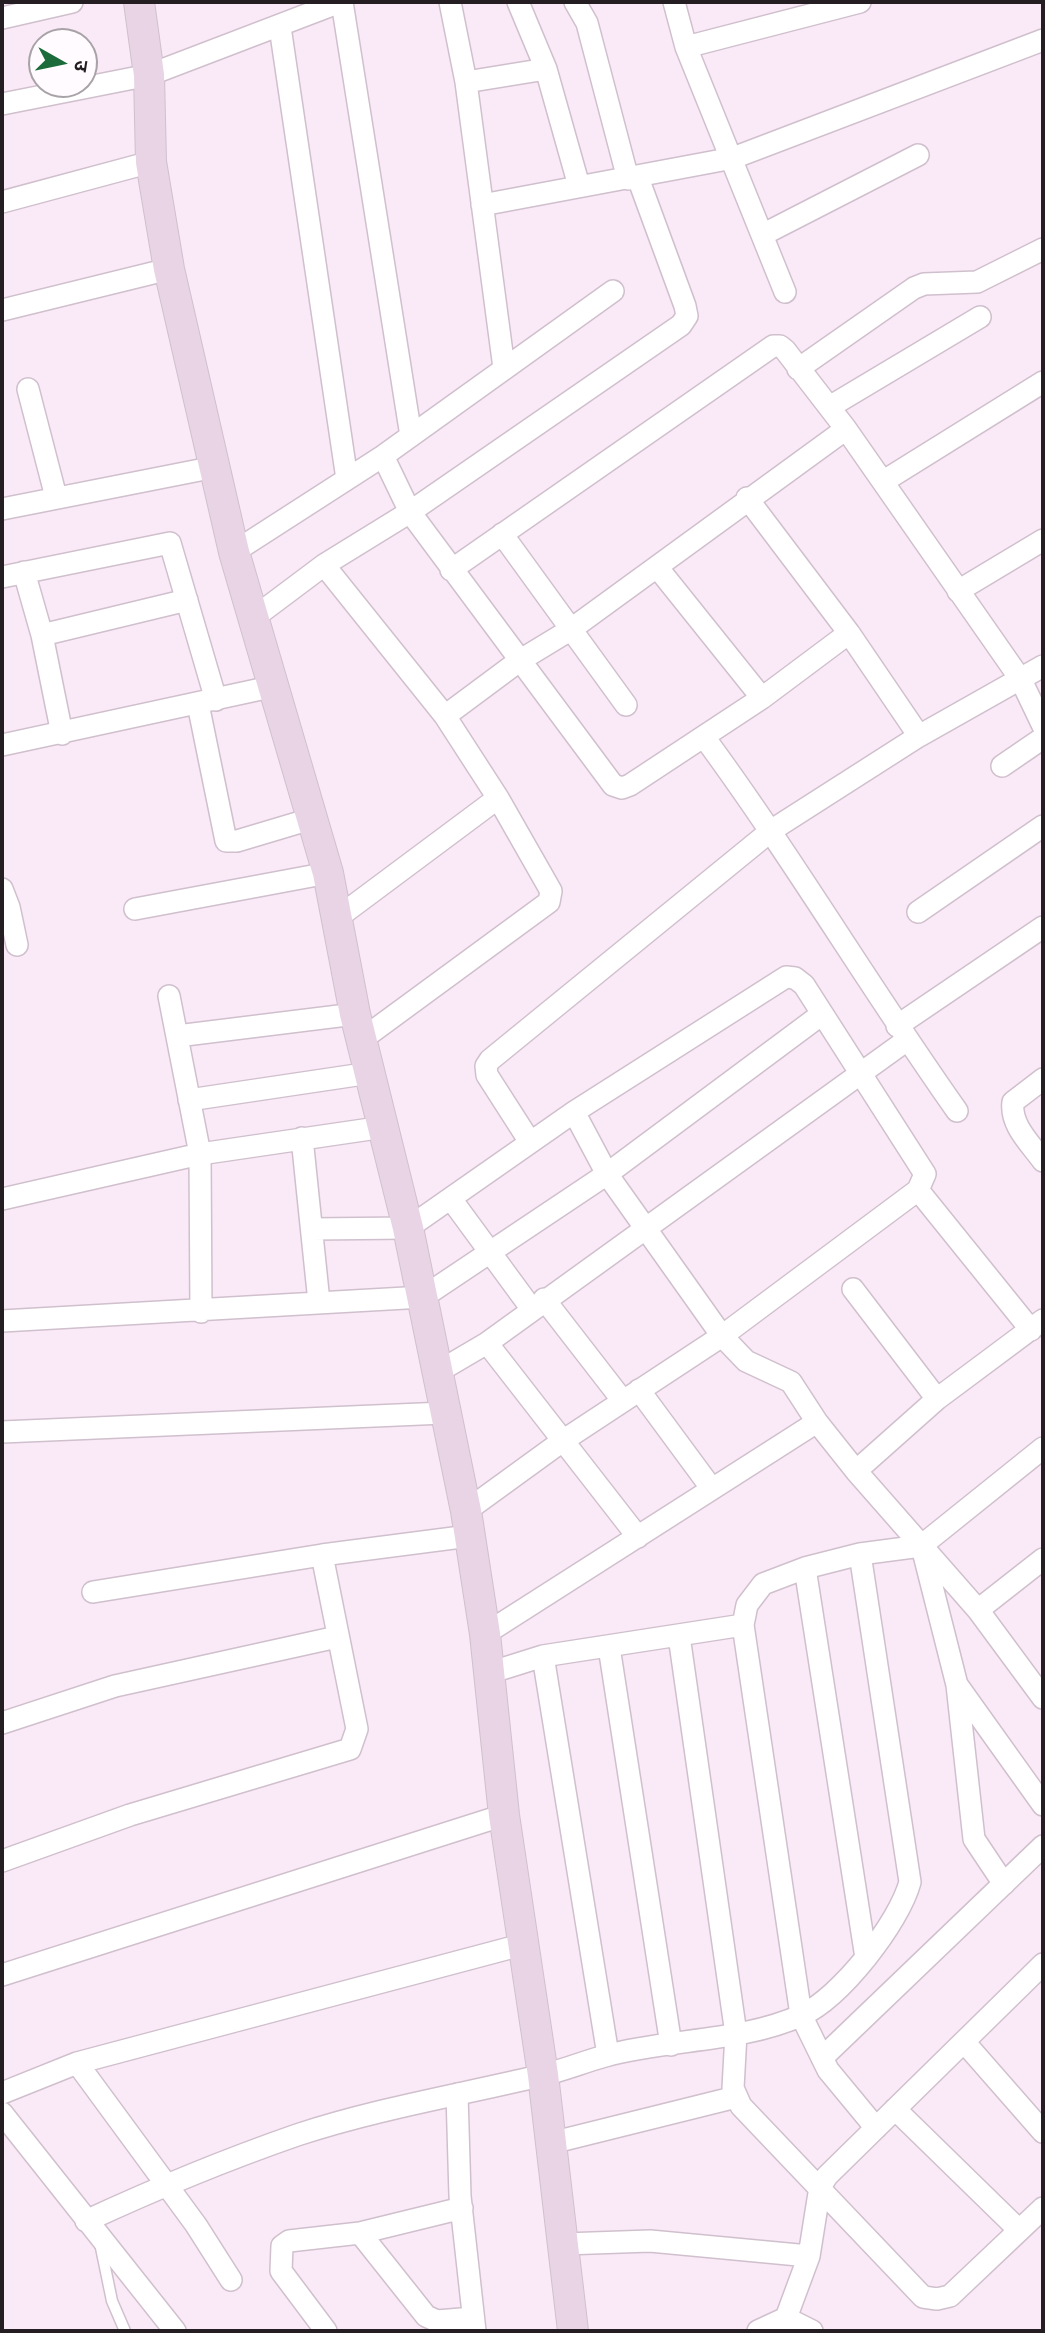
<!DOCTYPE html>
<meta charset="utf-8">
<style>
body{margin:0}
#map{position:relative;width:1045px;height:2333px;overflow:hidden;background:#fae9f7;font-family:"Public Sans","Noto Sans Devanagari",sans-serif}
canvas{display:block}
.frame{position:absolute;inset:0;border:4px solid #241e23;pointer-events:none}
.north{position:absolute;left:28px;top:28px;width:70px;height:70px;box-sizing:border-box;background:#fffbfe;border:2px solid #a7a3a6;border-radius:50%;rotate:99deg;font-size:19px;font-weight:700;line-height:28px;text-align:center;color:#241e23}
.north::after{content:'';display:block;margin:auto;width:24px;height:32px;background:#1c6b3b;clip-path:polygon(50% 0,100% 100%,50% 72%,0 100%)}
</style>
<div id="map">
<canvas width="1045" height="2333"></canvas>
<div class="frame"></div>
<div class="north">उ</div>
</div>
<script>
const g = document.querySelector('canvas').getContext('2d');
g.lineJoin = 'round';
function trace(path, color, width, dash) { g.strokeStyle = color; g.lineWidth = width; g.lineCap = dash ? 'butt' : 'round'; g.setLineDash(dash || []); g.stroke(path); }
const lane = new Path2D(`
 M100,2243l12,58 13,30`);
const street = new Path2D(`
 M342,2l69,434
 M450,2l16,80 38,286
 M518,2l28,67 33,117
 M575,2l12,21 41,156
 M674,2l12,45 99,245
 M2,18l70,-16
 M280,27l67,452
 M686,47l174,-45
 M466,82l80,-13
 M2,104l147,-29 191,-73
 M2,202l149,-40
 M482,205l251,-47 310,-118
 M764,234l154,-79
 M2,310l167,-41
 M798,369l116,-81 10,-4 53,-2 66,-33
 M28,389l28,108
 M831,406l149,-89
 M383,456l27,56 203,273 9,3 8,-3 132,-87 87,-65
 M884,481l159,-99
 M747,498l102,135 70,103
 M2,509l213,-42
 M502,534l124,171
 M234,552l149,-96 230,-165
 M324,565l121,151 53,82 53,93 -2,11 -15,11 -173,127
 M657,567l105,131
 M451,570l322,-224h7l5,4 61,79
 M24,572l18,63 20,99
 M2,577l168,-34 46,157
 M958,591l85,-51
 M252,619l72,-54 86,-53 271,-187 6,-9 -2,-10 -47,-128
 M42,635l145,-35
 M198,704l28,137h11l77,-23
 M445,716l74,-55 51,-31 276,-201 175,251 22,46
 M704,737c89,121 166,251 253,374
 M2,745l273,-59
 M1002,766l41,-28
 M2,889l7,18 8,38
 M135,909l193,-36
 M918,912l125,-86
 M337,918l161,-120
 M169,996l31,158 1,158
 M897,1026l146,-99
 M177,1036l178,-22
 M1043,1079l-30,23c-3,23 17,41 30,59
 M189,1100l181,-27
 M574,1112l33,62 115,162 24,25 45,21 26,40 39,49 122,139 65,88
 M302,1138l17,164
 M530,1142l-43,-67 -1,-9 4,-6 282,-230 147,-94 124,-70
 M918,1190l113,140
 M2,1199l198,-45 184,-27
 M451,1199l80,109
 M312,1229l96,-1 166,-116 212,-135 9,1 9,7 121,189 -7,16 -196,146 -161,106 -95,69
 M853,1289l84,110
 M544,1299l79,102
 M2,1321l421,-24 184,-123 215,-160
 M487,1343l151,194
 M436,1373l51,-30 420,-303
 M639,1390l73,99
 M2,1432l442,-19
 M856,1471l81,-72 106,-79
 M923,1551l34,134 17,154 30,45
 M805,1568l61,390
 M93,1592l229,-37 147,-19
 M978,1610l65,-51
 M485,1634l332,-212
 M679,1636l57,398 -3,54 8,18 182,191 14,2 13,-3 93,-88
 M609,1647l62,398
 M543,1656l65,399
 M489,1673l54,-17 200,-31
 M958,1686l85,119
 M2,1723l113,-37 222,-49
 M2,1861l128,-46 220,-66 7,-20 -35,-174
 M2,1975l502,-160
 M965,2043l78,89
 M822,2058l221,-212
 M77,2063l119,162 35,55
 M2,2093l75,-30 444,-118
 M457,2094l3,102 15,135
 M895,2109l124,121
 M2,2113l173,218
 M876,2128l-48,-58 -27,-55 -58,-390 4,-20 16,-21 42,-16 55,-14 61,-8 122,-98
 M551,2143l185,-46
 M86,2221c69,-32 139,-61 211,-86 79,-26 162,-40 242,-59 23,-5 44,-14 66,-20 64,-18 135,-13 197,-41 39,-18 97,-92 108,-133l-50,-328
 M360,2233l66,83 11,5 36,-3
 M564,2244l86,-3 159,15
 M786,2318l23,-62 11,-69 7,-11 216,-212
 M326,2331l-45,-60 1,-25 7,-5 71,-8 102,-25
 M758,2331l28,-13 26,13`);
const secondary = new Path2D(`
 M139,2l10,73 2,87 18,107 65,283 94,321 27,141 53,214 58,283 19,123 19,181 39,260 30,256`);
trace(lane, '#d0c0cd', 13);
trace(street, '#d0c0cd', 24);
trace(secondary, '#d0c0cd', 32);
trace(lane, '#fff', 10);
trace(street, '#fff', 21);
trace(secondary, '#e8d4e5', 30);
</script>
